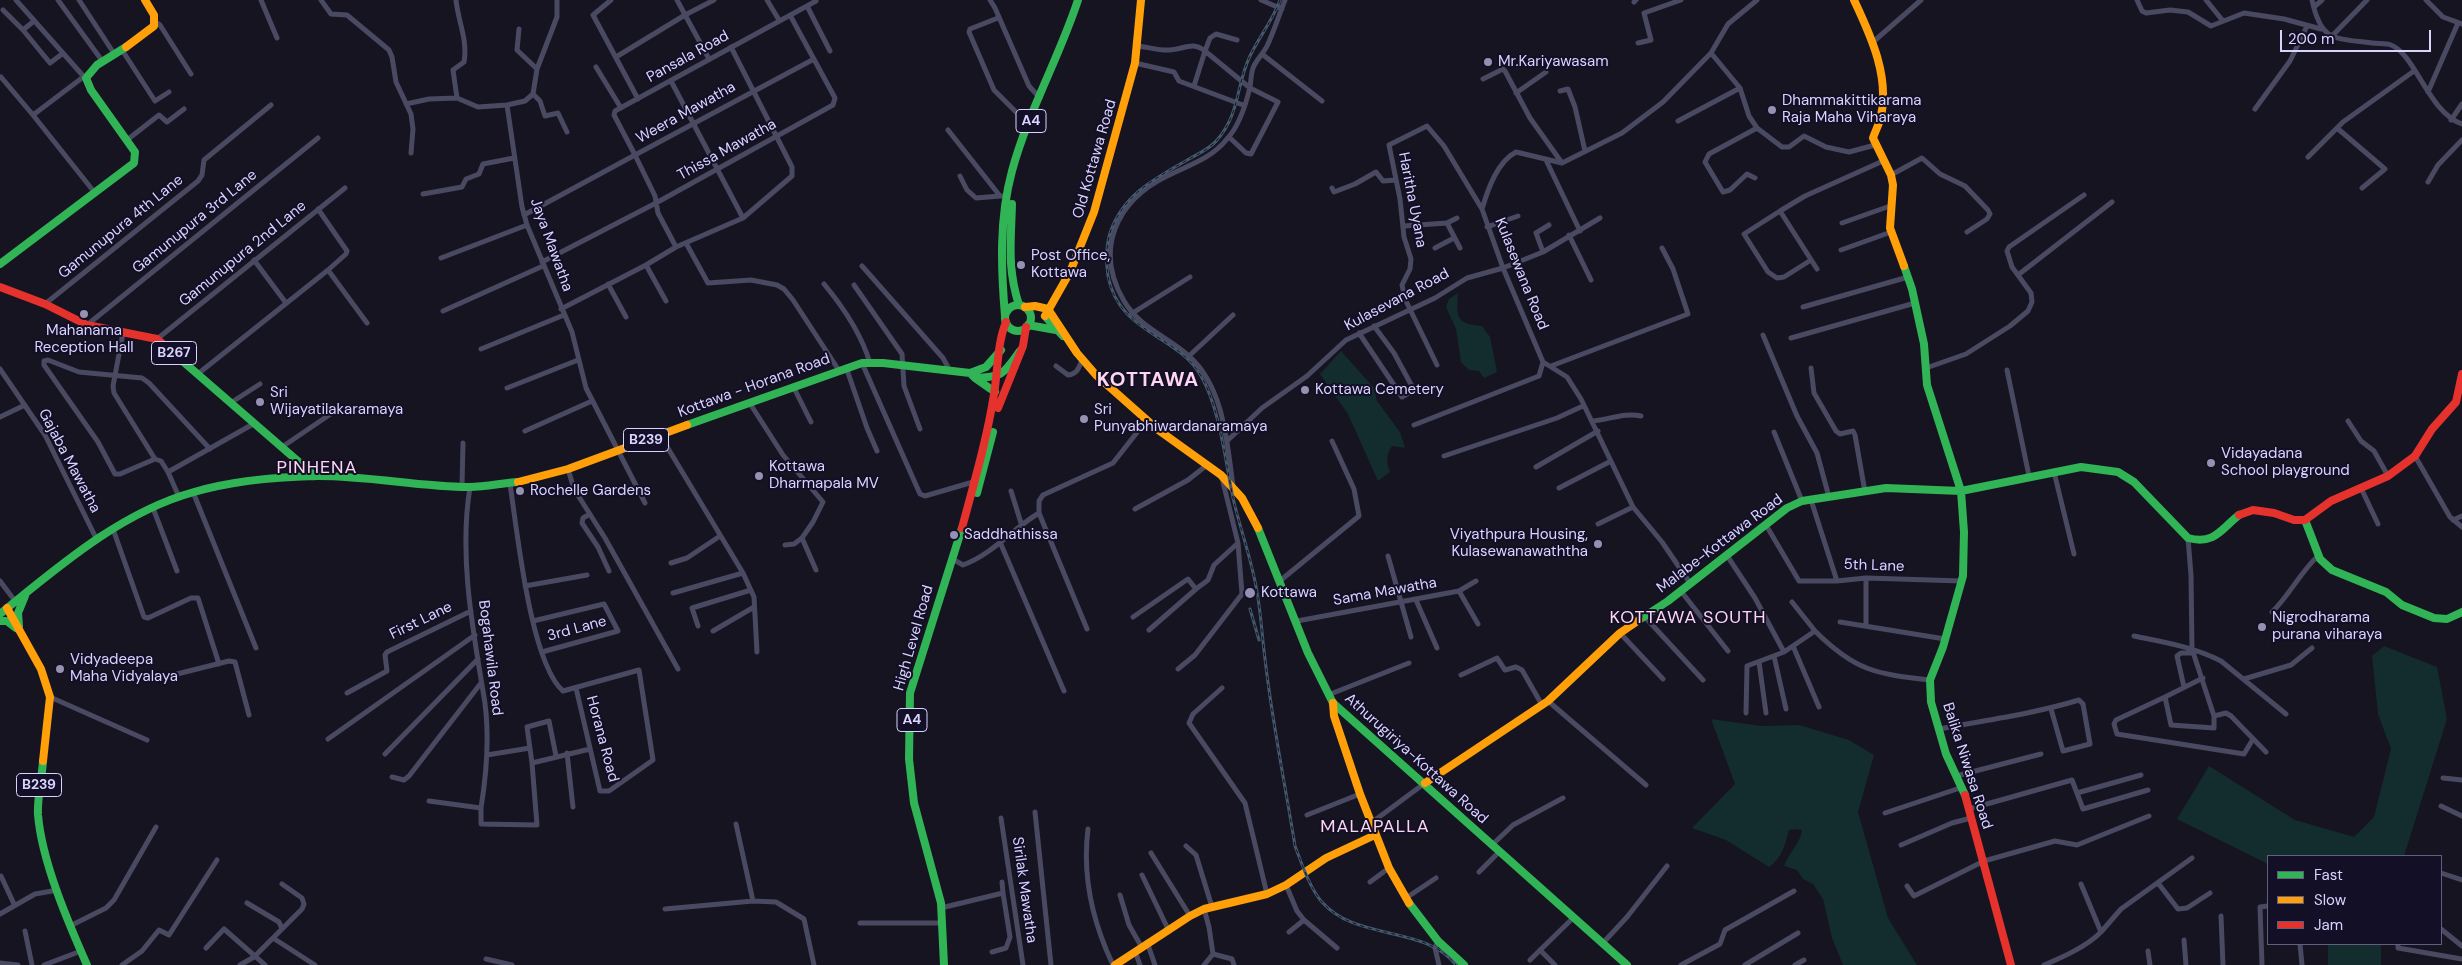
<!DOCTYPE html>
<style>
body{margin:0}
#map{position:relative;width:2462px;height:965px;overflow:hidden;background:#161421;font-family:"DM Sans",sans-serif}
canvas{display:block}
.legend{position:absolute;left:2267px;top:855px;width:175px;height:90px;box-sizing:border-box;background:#130f26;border:1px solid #625e7d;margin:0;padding:6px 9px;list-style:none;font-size:15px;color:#d9d4ff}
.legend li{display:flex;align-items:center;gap:10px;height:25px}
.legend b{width:25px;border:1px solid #625e7d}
.scale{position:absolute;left:2280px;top:30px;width:151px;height:22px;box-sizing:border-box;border:2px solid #d9d4ff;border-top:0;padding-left:6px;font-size:15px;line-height:18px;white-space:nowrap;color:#d9d4ff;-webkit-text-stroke:4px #130f26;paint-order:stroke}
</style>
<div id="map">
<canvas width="2462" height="965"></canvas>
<ul class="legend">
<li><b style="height:6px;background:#30b455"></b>Fast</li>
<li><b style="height:6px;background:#ff9f0a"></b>Slow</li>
<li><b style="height:6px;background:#e5322d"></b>Jam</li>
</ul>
<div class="scale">200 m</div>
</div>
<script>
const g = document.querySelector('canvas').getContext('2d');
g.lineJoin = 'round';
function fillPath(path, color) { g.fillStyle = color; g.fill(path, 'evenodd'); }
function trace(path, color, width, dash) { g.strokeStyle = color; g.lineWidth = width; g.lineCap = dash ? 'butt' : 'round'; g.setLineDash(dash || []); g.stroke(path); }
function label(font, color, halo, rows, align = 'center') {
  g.font = font + ' "DM Sans",sans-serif'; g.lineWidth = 4; g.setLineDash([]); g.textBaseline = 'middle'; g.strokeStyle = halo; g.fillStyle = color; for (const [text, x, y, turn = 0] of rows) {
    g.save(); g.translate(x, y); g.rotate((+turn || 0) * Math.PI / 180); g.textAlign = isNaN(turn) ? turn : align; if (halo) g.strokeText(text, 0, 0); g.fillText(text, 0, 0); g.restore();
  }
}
fillPath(new Path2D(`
 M1458,293c-2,24 -2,31 24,33l8,11 7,35 -13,6 -5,-7 -10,-1 -8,-8 -5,-33 -10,-22 3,-8z
 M1341,351l33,37 3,13 23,31 5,16 -13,-2c-6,10 -6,15 -2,26l-12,9 -30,-67 -28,-40z
 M2384,646l53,21 10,52 -43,137h-136v8l-91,-45 32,-53 86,54 59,17 20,-20 17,-68 -13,-35 -6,-58z
 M1711,719l50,7 38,-1 50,15 25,15 -16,57 30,106 29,47h-74l-11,-27 -9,-39 -10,-15 -10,-5 -6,-9 -13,-4c4,-12 17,-24 18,-36l-6,-1 -7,1c-4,15 -7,28 -20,37l-43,-27 -34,-12 43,-44z
 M2328,944h53v21h-53z`), '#132c2d');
trace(new Path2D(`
 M16,0l69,78
 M58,0l45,62
 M79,0l36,55
 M261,0l16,38
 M321,0l10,14 16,1 42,35 3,7 4,25 15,32 2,15 -2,24
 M456,0c2,21 12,40 8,62l-11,8 4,28
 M557,0v17l-20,52 -4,25 -8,7 -18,4 15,102 5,18 45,107 14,56 59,115
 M611,0l-18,15 45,84
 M677,0l32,59
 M767,0l12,20
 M990,0l5,8 34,78 11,12
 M1261,0l21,9
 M2137,0l5,11 4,2 24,-3 18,2 23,14 33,-13 40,6 37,10
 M2206,0l17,21
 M2312,0c9,42 22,38 60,43 6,1 14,0 19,2 25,10 37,67 71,79
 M2426,0l17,17 19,7
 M1634,2l2,-2
 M807,6l23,45
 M2314,7l8,-7
 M3,10l20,20
 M998,18l-28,11 -1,3 25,58 21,21 15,11
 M34,21l-11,9 27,33 12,-9
 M155,22l5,3 31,49
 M519,29l-2,21 20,19
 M2331,37l36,-37
 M1873,42l48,-42
 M1638,43l13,-3 -7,-27 37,-13
 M1138,46c10,1 22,5 32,4 15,-1 22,-9 35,1l-11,35
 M122,50l33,51 14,-9
 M1711,53l29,35 9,28 8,12 25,19h7l15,-11 22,11 23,5 26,-7
 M1262,54l60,47
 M616,57l69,-42 29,-15
 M1135,63l39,9 5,9 64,24
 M596,67l25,41
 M1,77l32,38 49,-37
 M1483,79l20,-10 2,2 25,47 32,45
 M671,81l72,137
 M1560,91l8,-2 7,18 10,44
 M2428,92l30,-69
 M1516,93l30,-21
 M533,94l7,7 5,15 13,-3 9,19
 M406,104l23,-5 28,-1 21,9 29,-2
 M2255,109l35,-48 17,-35
 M33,115l62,78
 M2451,120l11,-16
 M1678,121l62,-33
 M2337,128l48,41 -23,19
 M948,130l52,66h6
 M1229,137l17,16 5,1 27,-52 -28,-14 -45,-37 5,-13 6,-4 21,6
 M127,140l32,-25 8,7 17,-13
 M2308,157l35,-35 71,-51
 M1546,160l34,71
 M1891,175l31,-17 18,16 25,12 23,24 2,4 -3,5 -20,13
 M960,176l7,14 9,8 24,-2
 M1755,178l-8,-4 -17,16 -7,2 -18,-30 4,-8 48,-26
 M2428,182l10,-17 24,-25
 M1332,188l2,4 21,-8 21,-12 7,9 13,-1
 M423,194l39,-7 4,-8 13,-5 4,-10 31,-6
 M318,209l29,42 -1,3 -18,16
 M1780,211l-36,23 24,38 9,6 7,-1 27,-17
 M524,215l111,-60 -21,-40 1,-4 201,-110
 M1447,223l13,25
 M1842,223l48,-17
 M1404,226l43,-3 10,-5
 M1487,227l31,-11
 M1569,235l22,45
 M686,243l22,40 43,-3 26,5 7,4 9,11 45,69
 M676,247l-18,-34 -3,-17 -20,-41 179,-96
 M1435,248l19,-10
 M1841,250l50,-18
 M1543,252l-7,-19 13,-8
 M441,258l86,-33
 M254,260l32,43
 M542,262l114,-59 177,-98 2,-7 -45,-83
 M646,265l20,36
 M862,266l81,92 7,13
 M1817,269l-37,-58 25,-15 78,-35
 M2018,275l94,-73
 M608,284l18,33
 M824,284c20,24 37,49 46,79
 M854,285l48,69 2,32 16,43
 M45,304l153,-123 4,-6 2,-15 67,-55
 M1803,307l105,-30
 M561,309l85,-44 30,-18 67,-29 49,-42v-9l-61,-120
 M443,311l100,-45
 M1131,314l59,-37
 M87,325l231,-187
 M123,333l-10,53 1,7 41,66
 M1359,333l43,64 12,-7 -20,-37 -20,-27
 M1763,335l34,81 20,37 12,44
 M1791,338l124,-35
 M157,339l188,-151
 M481,349l83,-34
 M1189,356l44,-41
 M862,363l58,131 5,2 48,-14
 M1437,365l-32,-66 -3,-14 8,-16 1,-10 -7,-22 -4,-38 -11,-54 38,-19 17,20 38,63
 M1056,366l12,9c9,-1 11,-7 14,-15
 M1551,366l137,-52 -15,-45 -11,-21
 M846,367l21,61 10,23
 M1811,368l3,25 22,38 4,3 13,-3 2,4 10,57
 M1926,368l40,-14 44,-28 18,-15 4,-9 -1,-9 -19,-26 -5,-16 2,-4 75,-52
 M0,369l45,66 52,105
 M2007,370l22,106
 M199,373l129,-103 39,53
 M793,386l18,36
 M507,388l71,-28
 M232,402l28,-18
 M749,402l34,53 40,47 -10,20 -11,16 14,32
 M0,417l25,-12
 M1592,421c17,-1 32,-9 49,-5
 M2348,421l13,20 13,10 14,25
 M1414,425l125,-49 4,-14
 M525,431l67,-30
 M1774,432l28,69
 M660,435l83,138 11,24 3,55
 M1227,441l35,-33 45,-32 39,-36 89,-42 32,-20 36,-10 40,-16 57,-34
 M282,447l56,-38
 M1444,456l113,-38 26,-12
 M2415,456l35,61 12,10
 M1536,467l62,-36
 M568,469l6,20 31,49 73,131
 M168,472l-7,-11 -6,-2 -35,15h-5l-17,-32 -54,-77v-4l4,-1 31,12 63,6 7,5 61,66
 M2054,472l20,82
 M510,484c7,45 20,178 53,207l76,-21 14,90 -44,31h-9l-24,-103
 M462,486l1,-43
 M1233,486c-6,-43 -9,-99 -44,-130 -22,-20 -49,-28 -65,-55 -30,-51 -8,-100 43,-125 22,-11 44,-17 60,-37 12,-13 19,-35 23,-52 1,-6 1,-13 3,-19 3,-8 10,-14 14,-22 7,-15 12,-31 18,-46
 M1559,488l52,-27
 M2361,488l17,36
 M1011,491l10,32
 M193,492l63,156
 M179,497l-11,-25 87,-49
 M1811,500l26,81 29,-3 96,3
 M153,508l24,63
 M1135,509l53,-29 19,-15
 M1039,513v-12l4,-6 70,-32 33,-42
 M590,514l-7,4 -1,5 16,24 11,24
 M2453,520l9,-4
 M1598,524l35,-17
 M1766,525l33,56h38
 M113,529l31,88 4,1 43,-20h7l21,66
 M2188,538l3,37 1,74 22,67v12l-43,-3 -6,-28 38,-19
 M1000,542l64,149
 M785,545l9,-1 8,-6
 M1726,554l29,44 29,54
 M1388,556l23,81
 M956,561l7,4c30,-11 49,-36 76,-52l48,116
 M671,563l16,-5 33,-22
 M1866,578v48
 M1281,580l78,-64 -5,-27 -22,-48
 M0,581l15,20
 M1690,583l-28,-41 -29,-35 -52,-108 -14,-22 -24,-15 -40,-94 -21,-59c6,-20 15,-47 34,-57l46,11 60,-30 41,-31 48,-49 17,-29 29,-24
 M525,586l62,-11
 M1680,590l48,61
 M1459,591l19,33
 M673,593l70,-20
 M1416,600l21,48
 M1792,602l23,29
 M2272,612c18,-17 28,-40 47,-57
 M1644,616l59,64
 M1133,617l55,-38 8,10 12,-9 6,-15 24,-22 -16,-65
 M533,621l71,-17 14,27 -76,21
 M1297,621l162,-30 17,-10
 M1840,622l105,17
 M698,626l-6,-18 59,-18
 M1149,630l47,-41
 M713,631l41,-24
 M1620,633l43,46
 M2134,636c30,6 60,11 87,25l65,53
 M1793,646l26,61
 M1774,656l12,53
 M1759,662l7,51
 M1178,669l17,-14 47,-61 -4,-51
 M1461,675l36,-17 8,12 11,-3 6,3 20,35
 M165,677l64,-16 6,1 14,53
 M2244,679l47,-14 21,-17
 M2184,687l-7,-31 4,-3h13
 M1222,688l-29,26 -4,9 56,80 22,91
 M347,693l40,-22 -2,-16 2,-3 84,-41
 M1328,695l81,-32
 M50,697l97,43
 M2165,697l-49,23 -2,4 3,10 127,20 9,-15
 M1548,701l98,84
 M1746,713l1,-47 37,-14 31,-21c40,40 61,43 115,49
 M2214,716l12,-3 5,3 35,36
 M1939,729c47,-9 94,-15 140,-29l4,4 7,40 -27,7 -12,-42
 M328,739l147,-104
 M567,753l6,54
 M385,754l93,-95
 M487,755l43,-7
 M532,763l-5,-36 22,-6 7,35
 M1956,776l85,-22
 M392,777l12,3 5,-4 72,-93
 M2443,778l19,2
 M2077,793l64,-18
 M429,801l52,7c6,-37 9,-80 2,-117 -11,-66 -24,-137 -13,-204
 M2441,806l21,10
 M481,808v16l56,1 -5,-62 58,-14
 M1969,809l103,-29 11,29 65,-19
 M1035,812l16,153
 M1885,813l78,-26
 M1307,815l53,-21
 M1001,818l22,147
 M1371,823l54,-40
 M736,824l17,77
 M1088,829c-6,48 4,92 25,136
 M1492,845l21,-20 50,-27
 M1901,845l51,-22 19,-5
 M1186,846l10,9 16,52
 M1151,853l39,63
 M1479,872l20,-20
 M2441,873l21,7
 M1142,875l26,54
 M1,876l13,28
 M1002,882l1,11
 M1370,882l19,-14
 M2158,883l20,26 9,-1 23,-15
 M1286,885l11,26 7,9 33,28
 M1907,886l7,10 70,-35 71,-20 22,4 72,-29
 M1120,895l9,30 12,21
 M1406,898l30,-20
 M247,903l32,19 3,7
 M945,907l58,-14 7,44 -4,11 -14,4
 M665,909l88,-8 23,1 28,17 10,46
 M1204,909l5,18 4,27
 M0,914l35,-20 23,-4
 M2221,916l2,49
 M860,923h82
 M70,926l36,-18 8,-8 42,-73
 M2441,929l21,17
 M25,931l7,34
 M1289,932l15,-12
 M2101,932l20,-23 71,-51
 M273,938l42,27
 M2184,940l2,25
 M1438,941l-3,7 4,17
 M1147,942l8,23
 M1602,944l25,-27 40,-51
 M2300,944l2,21
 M2398,944v4l64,11
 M206,948l18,-19 41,36
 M1540,950l15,15
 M1135,951l5,14
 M2148,951l2,14
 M1213,954l19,5 2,6
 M486,959l26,6
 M1530,960l43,-42
 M0,963l18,2
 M44,965l37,-14
 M122,965l20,-14 17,-21 10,5 48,-75
 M240,965l14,-8 48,-48 2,-5 -2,-6 -20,-14
 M1204,965l9,-11
 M1681,965l39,-21 5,-14 69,-39
 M1745,965l53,-32
 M1795,965l9,-5
 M2044,965c19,-8 42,-18 57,-33l-20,-48
 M2262,965l-2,-58 8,-1`), '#4a4962', 5);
trace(new Path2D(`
 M1012,204c-1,38 -5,64 7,101
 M0,264l134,-101 1,-11 -44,-62 -5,-12 11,-13 29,-18
 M1904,266l8,23 12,55 3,41 34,106 3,41 -1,44 -20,71 -13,33 1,22 15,52 19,41
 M1005 318a13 13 0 1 1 26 0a13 13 0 1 1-26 0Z
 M1005,316c-4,-48 -6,-97 7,-145 16,-59 47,-113 66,-171
 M1045,316l18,20
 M1028,325l28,5
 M164,345l151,131
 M970,373l5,5c29,-1 28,-4 45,-27
 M975,378l20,14
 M687,425l175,-62h21l87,10 16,-6 15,-17
 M977,493l16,-61
 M2305,520l15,39 12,11 54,22 16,13 32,13 13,1 15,-7
 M1258,528l50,125 25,50 294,262
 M0,614c58,-47 121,-102 194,-122 38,-11 81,-15 120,-16 52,-1 104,11 155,11 17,0 33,-4 49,-5
 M1639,620l29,-19 119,-93 15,-7 84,-13 75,3 120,-24 37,5 16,10 54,56c27,7 33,-9 51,-23
 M0,621h7l9,7
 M19,626l-1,-13 7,-17
 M43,761c-1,17 -6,37 -5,54 4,47 30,107 49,150
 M1409,903l29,38 26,24
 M944,965l-3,-62 -27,-100 -5,-44 1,-66 52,-165`), '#30b455', 8);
trace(new Path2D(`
 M1854,0c17,36 37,79 26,120 -2,6 -5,12 -7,18l18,37 2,10 -3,43 14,38
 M126,47l28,-21v-11l-9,-15
 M1025,307l10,-1 13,3 29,44 19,22 61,54 64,46 21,23 16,30
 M1045,316l25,-44 24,-60 41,-149 6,-63
 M518,482l50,-13 119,-44
 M7,608l34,61 9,28 -7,64
 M1333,703l1,13 26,78 29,74 20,35
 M1425,783l123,-82 72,-68 19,-13
 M1115,965l75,-49 14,-7 63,-15 19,-9 40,-27 49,-23`), '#ff9f0a', 8);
trace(new Path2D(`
 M0,287l45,17 42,21 70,14 7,6
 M998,408l25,-62 3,-19
 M2239,515l14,-5 21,3 20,7h11l26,-19 57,-25 27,-20 17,-27 24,-27 6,-28
 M962,528c12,-45 25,-89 32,-134 4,-24 3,-50 12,-72
 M1965,795l46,170`), '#e5322d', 8);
const rail = new Path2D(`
 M1280,0c-7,20 -21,37 -30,56 -14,29 -10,58 -33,84 -6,8 -19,14 -28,19 -33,19 -66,35 -79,74 -4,13 -4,29 -2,43 11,58 69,58 93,100 19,33 24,84 32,122 7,31 19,62 24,94 4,22 5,44 8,67 7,62 20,125 30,187 7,18 14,40 26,55 35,41 102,23 135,64
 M1250,609l9,31`);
trace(rail, '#43596b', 3);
trace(rail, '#130f26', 1, [4]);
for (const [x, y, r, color] of [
 [1488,62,5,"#9591b1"],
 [1772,110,5,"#9591b1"],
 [1021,265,5,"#9591b1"],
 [84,314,5,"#9591b1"],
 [1305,390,5,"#9591b1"],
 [260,402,5,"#9591b1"],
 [1084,419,5,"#9591b1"],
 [2211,463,5,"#9591b1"],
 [759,476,5,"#9591b1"],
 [520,491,5,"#9591b1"],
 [954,535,5,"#9591b1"],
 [1598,544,5,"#9591b1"],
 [1250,593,6,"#9591b1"],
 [2262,627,5,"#9591b1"],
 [60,669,5,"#9591b1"]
]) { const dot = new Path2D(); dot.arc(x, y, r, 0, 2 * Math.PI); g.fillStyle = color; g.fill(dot); trace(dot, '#130f26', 2); }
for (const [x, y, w] of [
 [1031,121,30],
 [174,353,45],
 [646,440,45],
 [912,720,30],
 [39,785,45]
]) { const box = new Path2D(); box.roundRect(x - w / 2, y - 11.5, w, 23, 4); g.fillStyle = '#130f26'; g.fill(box); trace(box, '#d9d4ff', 1); }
label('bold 14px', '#d9d4ff', null, [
 ["A4",1031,121],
 ["B267",174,353],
 ["B239",646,440],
 ["A4",912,720],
 ["B239",39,785]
]);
label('15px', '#d9d4ff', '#130f26', [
 ["Pansala Road",688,57,-29],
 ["Weera Mawatha",686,113,-29],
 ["Thissa Mawatha",727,150,-29],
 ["Old Kottawa Road",1095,159,-74],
 ["Haritha Uyana",1412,200,79],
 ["Gamunupura 3rd Lane",195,222,-39],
 ["Gamunupura 4th Lane",121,227,-39],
 ["Jaya Mawatha",551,245,70],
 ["Gamunupura 2nd Lane",243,254,-39],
 ["Kulasewana Road",1521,274,68],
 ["Kulasevana Road",1397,300,-28],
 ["Kottawa - Horana Road",754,386,-20],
 ["Gajaba Mawatha",69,461,62],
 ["Malabe-Kottawa Road",1720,544,-37],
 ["5th Lane",1874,566,2],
 ["Sama Mawatha",1385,592,-10],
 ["First Lane",421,621,-26],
 ["3rd Lane",577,629,-15],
 ["High Level Road",914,638,-74],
 ["Bogahawila Road",490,658,83],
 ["Horana Road",602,739,75],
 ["Athurugiriya-Kottawa Road",1416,759,42],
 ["Balika Niwasa Road",1967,766,72],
 ["Sirilak Mawatha",1024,890,82]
]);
label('15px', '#d9d4ff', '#130f26', [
 ["Mr.Kariyawasam",1498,62],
 ["Dhammakittikarama",1782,101],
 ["Raja Maha Viharaya",1782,118],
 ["Post Office,",1031,256],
 ["Kottawa",1031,273],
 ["Mahanama",84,331,"center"],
 ["Reception Hall",84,348,"center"],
 ["Kottawa Cemetery",1315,390],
 ["Sri",270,393],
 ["Wijayatilakaramaya",270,410],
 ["Sri",1094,410],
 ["Punyabhiwardanaramaya",1094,427],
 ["Vidayadana",2221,454],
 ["School playground",2221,471],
 ["Kottawa",769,467],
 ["Dharmapala MV",769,484],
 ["Rochelle Gardens",530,491],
 ["Saddhathissa",964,535],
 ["Viyathpura Housing,",1588,535,"right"],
 ["Kulasewanawaththa",1588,552,"right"],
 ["Kottawa",1261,593],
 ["Nigrodharama",2272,618],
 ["purana viharaya",2272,635],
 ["Vidyadeepa",70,660],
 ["Maha Vidyalaya",70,677]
], 'left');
g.letterSpacing = '1px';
label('18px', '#ffd6f0', '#130f26', [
 ["PINHENA",317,468],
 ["KOTTAWA SOUTH",1688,618],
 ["MALAPALLA",1375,827]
]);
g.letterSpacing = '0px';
g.letterSpacing = '1px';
label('bold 20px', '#ffd6f0', '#130f26', [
 ["KOTTAWA",1148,381]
]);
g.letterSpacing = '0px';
</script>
